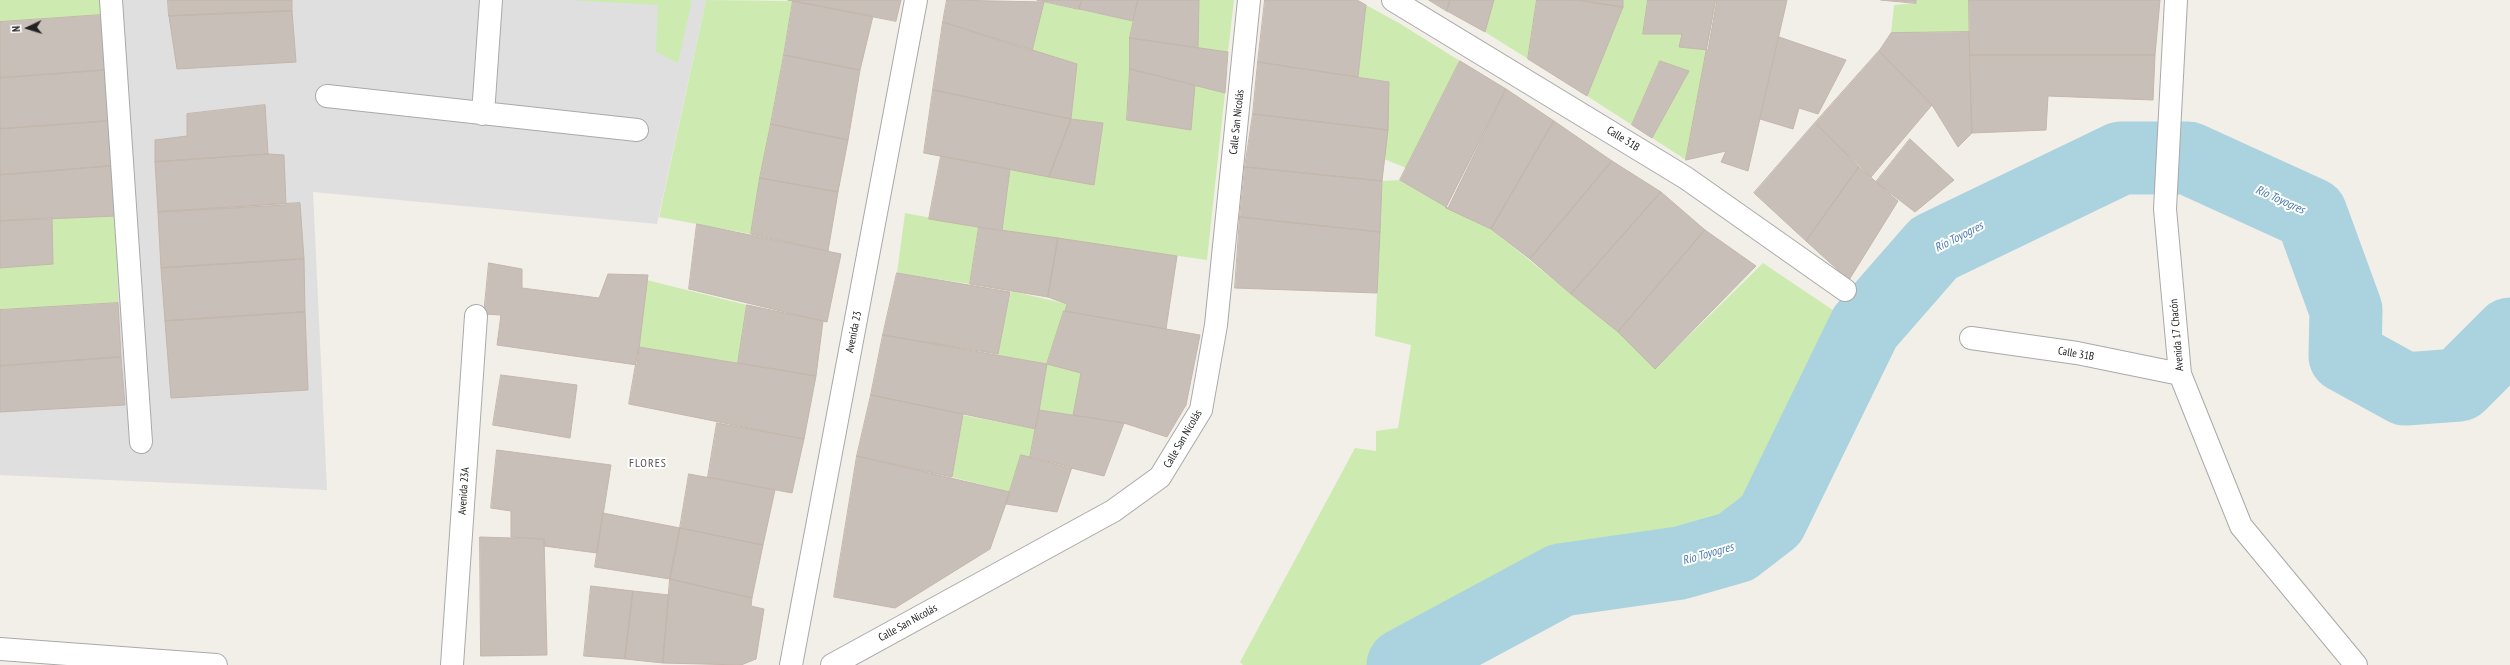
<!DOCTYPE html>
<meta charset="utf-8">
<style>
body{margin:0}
#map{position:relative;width:2510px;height:665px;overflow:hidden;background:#f2efe9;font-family:"PT Sans Narrow",sans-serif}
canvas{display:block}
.north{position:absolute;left:8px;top:8px;width:40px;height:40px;-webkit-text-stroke:3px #fff;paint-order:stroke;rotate:266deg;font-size:11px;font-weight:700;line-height:16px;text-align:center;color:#222}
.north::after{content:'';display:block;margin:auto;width:14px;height:18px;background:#222;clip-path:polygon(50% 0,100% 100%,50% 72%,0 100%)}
</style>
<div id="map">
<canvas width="2510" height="665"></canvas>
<div class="north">N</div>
</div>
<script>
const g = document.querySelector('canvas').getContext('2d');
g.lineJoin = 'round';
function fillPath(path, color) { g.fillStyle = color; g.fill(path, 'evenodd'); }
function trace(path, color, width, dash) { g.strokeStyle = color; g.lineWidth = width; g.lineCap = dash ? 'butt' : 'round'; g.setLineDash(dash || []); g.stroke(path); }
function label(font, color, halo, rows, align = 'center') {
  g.font = font + ' "PT Sans Narrow",sans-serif'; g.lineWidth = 4; g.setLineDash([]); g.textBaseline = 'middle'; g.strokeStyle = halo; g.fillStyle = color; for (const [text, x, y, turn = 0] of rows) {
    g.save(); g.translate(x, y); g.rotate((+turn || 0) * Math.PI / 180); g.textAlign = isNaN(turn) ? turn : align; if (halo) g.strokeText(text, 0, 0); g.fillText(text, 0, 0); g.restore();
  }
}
fillPath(new Path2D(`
 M0,0h706l-49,224 -344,-32 14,298 -327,-15z`), '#e0dfdf');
fillPath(new Path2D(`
 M0,0h101l1,15 -102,7z
 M567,0h125l-14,63 -22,-11 2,-47z
 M706,0l87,1 -42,233 -92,-17z
 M1199,0h35l-6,52 -30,-4z
 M1494,0h43l-9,59 -43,-27z
 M1623,0h25l-4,34h38l-3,13 29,3 -22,110 -34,-22 37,-67 -29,-10 -28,64 -45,-29 35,-87z
 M1916,0h53v32l-78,1 3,-28 22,-2z
 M1044,2l89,19 -6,99 63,10 5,-45 30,8 -18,167 -205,-29 8,-62 84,16 9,-62 -32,-4 6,-55 -45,-13z
 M1366,5l33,18 61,38 -54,107 -22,-9 5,-77 -31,-5z
 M1400,180l48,28 43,21 127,103 37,37 108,-106 101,68 -93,189 -35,27 -52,15 -125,15 -159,88h-157l-3,-3 115,-214 21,3v-20l22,-3 13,-83 -36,-9 7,-155z
 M905,213l74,14 -9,57 -73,-11z
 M116,216l2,87 -118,7v-42l53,-4 -1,-46z
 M647,280l100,25 -9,58 -99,-16z
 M1011,291l56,13 -20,59 34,10 -8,42 -34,-5 8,-46 -50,-9z
 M962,415l74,14 -6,29 -9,-3 -11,37 -58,-15z`), '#cdebb0');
trace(new Path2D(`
 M1403,665l158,-85 119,-17 56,-16 35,-27 94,-193 69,-79 187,-90h67l123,56 35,96 -1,46 60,33 54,-4 51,-51`), '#aad3df', 73);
const building = new Path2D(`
 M168,0h124v11l-123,5z
 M788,0h113l-5,21z
 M947,0l97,2 -12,49 -89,-29z
 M1037,0h45l-3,9z
 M1082,0h56l-5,21 -54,-12z
 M1138,0h61l-1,48 -68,-10z
 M1265,0h92l9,5 -8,72 -100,-15z
 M1429,0h21l-3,11z
 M1450,0h44l-9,32 -38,-21z
 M1537,0h42l44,7 -36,89 -59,-37z
 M1576,0h47v7z
 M1648,0h69l-9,50 -29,-3 3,-13h-39z
 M1716,0h71l-39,171 -27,-9 5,-11 -40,9z
 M1881,0h35v3z
 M1969,0h191l-5,55h-185z
 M793,1l80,15 -13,54 -76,-15z
 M292,11l4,51 -119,7 -8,-53z
 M102,15l4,55 -106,8v-56z
 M943,22l134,42 -6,55 -138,-29z
 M1969,32l3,101 -14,14 -26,-42 -53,-54 12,-18z
 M1779,37l67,23 -28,54 -19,-6 -6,21 -33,-10z
 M1130,38l98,14 -3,41 -95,-24z
 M1879,51l53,54 -61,72 -56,-54z
 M784,55l76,15 -12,70 -77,-16z
 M1970,55h185l-2,45 -105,-4 -2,34 -74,3z
 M1460,61l46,28 -58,119 -48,-28z
 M1660,61l29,10 -37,67 -20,-13z
 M1258,62l131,20 -1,48 -135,-16z
 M1130,69l65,16 -4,45 -64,-10z
 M106,70l3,51 -109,8v-51z
 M1506,89l48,32 -63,108 -45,-21z
 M933,90l138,29 -22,58 -125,-24z
 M265,105l3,49 -113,8v-22l32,-4v-22z
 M1253,114l135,16 -6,51 -137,-14z
 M1071,119l32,4 -9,62 -45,-8z
 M109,121l3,45 -112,9v-46z
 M1554,121l58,40 -82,98 -39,-30z
 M1815,123l44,44 -53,74 -52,-48z
 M771,124l77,16 -10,52 -78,-14z
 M1910,139l44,41 -39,32 -39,-30z
 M268,154l16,1 2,50 -128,7 -3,-50z
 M941,156l69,13 -8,62 -73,-12z
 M1612,161l49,31 -90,102 -41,-35z
 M112,166l4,50 -116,5v-46z
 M1245,167l137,14 -2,51 -140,-15z
 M1859,167l39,34 -49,79 -43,-39z
 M760,178l78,14 -10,59 -77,-17z
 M1661,192l44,38 -87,102 -47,-38z
 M300,203l4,56 -143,9 -3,-56z
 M1240,217l140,15 -3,61 -142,-5z
 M52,218l1,46 -53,4v-47z
 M697,224l144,30 -14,68 -138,-33z
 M979,227l79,11 -10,59 -78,-13z
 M1705,230l51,36 -101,103 -37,-37z
 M1058,238l119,18 -11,73 -101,-18 2,-7 -19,-7z
 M304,259l1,53 -140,9 -4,-53z
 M489,263l33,6v19l77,10 9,-24 40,1 -11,90 -140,-20 4,-30 -17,-1z
 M897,273l113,19 -12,62 -115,-19z
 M118,303l3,54 -121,9v-56z
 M747,305l76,16 -7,55 -78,-13z
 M1064,311l136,24 -14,70 -19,32 -43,-14 -51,-8 8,-42 -34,-9z
 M305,312l3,78 -137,8 -6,-77z
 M883,335l164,29 -11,65 -165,-34z
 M639,347l177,29 -12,63 -175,-35z
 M121,357l4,48 -125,7v-46z
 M501,375l76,10 -7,53 -77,-13z
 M871,395l92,19 -11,63 -95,-21z
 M1039,410l85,13 -20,53 -74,-18z
 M717,423l87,16 -12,54 -84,-16z
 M497,450l114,15 -14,88 -53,-7v-7l-33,-2v-26l-20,-3z
 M1021,455l51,12 -15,45 -51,-8z
 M857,456l153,36 -20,57 -95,59 -61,-11z
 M689,474l86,16 -12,55 -83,-17z
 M603,513l77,15 -10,51 -75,-12z
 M680,528l83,17 -11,53 -82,-19z
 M480,537l64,2 3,116 -66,1z
 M670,579l82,19 -1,8 13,3 -8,50 -15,6 -78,-2z
 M591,586l42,5 -8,68 -41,-3z
 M633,591l36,4 -6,68 -38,-4z`);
fillPath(building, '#c7bfb8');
trace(building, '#c4b6ab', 1);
const minor = new Path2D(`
 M111,0l30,442
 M1393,0l293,178 159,112
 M2176,0l-11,209 15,165 61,152 115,139
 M327,96l310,34
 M483,114l8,-114
 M1971,338l106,15 103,21
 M0,649l216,16
 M452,665l24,-349
 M791,665l125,-665
 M832,665l281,-154 47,-34 41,-67 15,-85 33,-325`);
trace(minor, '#a9a9a9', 24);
trace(minor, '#fff', 22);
label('11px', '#222', '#fff', [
 ["Calle San Nicolás",1237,122,-84],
 ["Calle 31B",1623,139,32],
 ["Avenida 23",854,332,-79],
 ["Avenida 17 Chacón",2177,335,-95],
 ["Calle 31B",2076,354,10],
 ["Calle San Nicolás",1183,439,-60],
 ["Avenida 23A",464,491,-86],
 ["Calle San Nicolás",908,623,-29]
]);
label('italic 12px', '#4a7aab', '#fff', [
 ["Río Toyogres",2280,200,24],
 ["Río Toyogres",1959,237,-27],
 ["Río Toyogres",1708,554,-16]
]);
g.letterSpacing = '1px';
label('12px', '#555', '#fff', [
 ["FLORES",648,464]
]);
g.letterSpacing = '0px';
</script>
